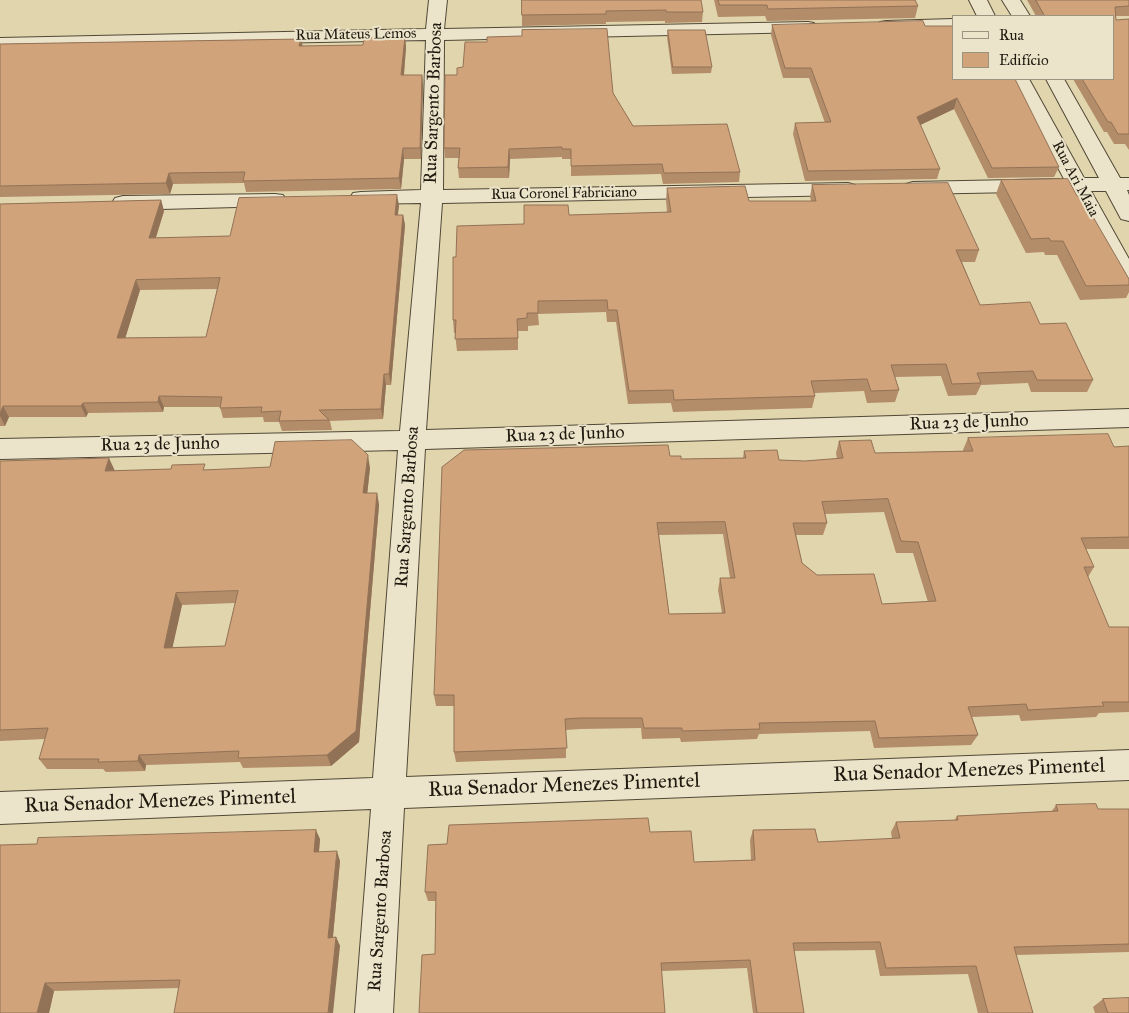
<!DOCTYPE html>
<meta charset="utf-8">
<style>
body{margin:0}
#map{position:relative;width:1129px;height:1013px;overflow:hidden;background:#e1d5ad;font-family:"IM FELL Great Primer",serif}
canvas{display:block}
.legend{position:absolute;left:952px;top:15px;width:162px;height:65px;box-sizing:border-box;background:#ece4ca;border:1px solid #9a937f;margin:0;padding:6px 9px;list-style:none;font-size:15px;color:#20190f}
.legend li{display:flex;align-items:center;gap:10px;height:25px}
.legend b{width:25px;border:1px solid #9a937f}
</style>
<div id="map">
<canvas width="1129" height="1013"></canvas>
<ul class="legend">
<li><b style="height:6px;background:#ece4ca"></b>Rua</li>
<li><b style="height:14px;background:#d0a37b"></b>Edifício</li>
</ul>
</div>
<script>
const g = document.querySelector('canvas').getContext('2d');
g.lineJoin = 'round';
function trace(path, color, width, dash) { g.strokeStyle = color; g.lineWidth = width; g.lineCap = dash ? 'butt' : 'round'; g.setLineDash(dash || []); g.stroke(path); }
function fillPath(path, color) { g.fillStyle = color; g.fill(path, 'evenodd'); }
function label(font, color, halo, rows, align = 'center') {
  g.font = font + ' "IM FELL Great Primer",serif'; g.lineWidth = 4; g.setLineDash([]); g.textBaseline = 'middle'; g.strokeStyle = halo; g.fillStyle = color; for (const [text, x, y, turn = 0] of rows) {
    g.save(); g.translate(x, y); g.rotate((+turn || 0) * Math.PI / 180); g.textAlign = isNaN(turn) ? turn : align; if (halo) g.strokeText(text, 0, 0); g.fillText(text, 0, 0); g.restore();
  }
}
const minor = new Path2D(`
 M429,0h18l-3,29 364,-7 6,1 3,4 -3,4 -6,1 -364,8 -1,150 405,-7 7,2 4,4 -4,4 -7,2 -406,8 -16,227 703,-21v18l-704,22 -19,328 723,-27v30l-725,28 -11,205h-38l16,-204 -371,15v-32l373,-14 25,-328 -398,9v-20l400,-8 21,-228 -60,1 -8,-1 -3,-5 3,-5 8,-1 60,-2 5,-150 -426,8v-10l426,-9z
 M969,0h18l8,16h-18z
 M1002,0h18l10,16h-18z
 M953,19v10l-67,2 -6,-1 -3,-4 3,-4 6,-1z
 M1011,79h18l55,99h15l-53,-99h18l56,99h9v12h-2l2,5v26l-8,-2 -15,-28h-15l38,68v28l-8,-2 -3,-5 -48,-89 -157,3 -7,-2 -4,-4 4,-4 7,-2 151,-3z
 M275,194l8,1 3,5 -3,5 -8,1 -152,4 -8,-2 -3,-5 3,-5 8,-2z`);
trace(minor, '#504836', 2);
fillPath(minor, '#ece4ca');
fillPath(new Path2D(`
 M522,0l181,12 -1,10 -37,1v-2l-59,1v2l-84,2z
 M714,0h201l3,6 -3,12 -148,3 -2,-5 -47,1z
 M1027,0h102v16h-14l1,4 13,-1v131l-4,-6h-11l-7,-12h-3l-31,-53h40v-63h-77z
 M772,25l153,1 134,141 -5,10 -66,1 -34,-69 -34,16 20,44 -3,10 -132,2 -12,-47 2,-11h30l-16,-45h-26l-12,-43z
 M668,30l44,37 -1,6 -39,1 -5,-37z
 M405,37l1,10 -2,28h18l1,10 -2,74h-17l-3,30 -155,3 -2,-9 -71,1 -3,10 -170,3v-153l301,-5 2,7 60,-1z
 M613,93l20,33 107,46 -1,10 -76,2 -2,-10 -90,2v-17h-9v-2l-52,2 -1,19h-50l-1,-10 1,-10h-14l-1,-10z
 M1001,180l76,16 52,83v13l-3,6 -46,2 -23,-45h-12l-1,-3 -18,1 -30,-59z
 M812,185l167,65 -4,12h-13l18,43 60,19 53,56 -6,12h-56l-3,-9 -47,2 -5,10 -28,1 -7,-20 -46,1 4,13 -4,12 -28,1 -3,-12 -49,2v3l-3,12 -139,4 -2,-9 -43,1 -12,-82h-9l-1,-10 -68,2 1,11 -11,1v5h-10v19l-61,1 -2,-18h-1l-1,-13 3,-63 68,-33 45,-9 98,-3 -1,-12 1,-12 82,13h62l-1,-4z
 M161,200l3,11 -8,27 74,-2 169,-31 -1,10h5l2,10 -14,160h-5l-3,34 -53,2 2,9 -50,1 -3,-9h-15l-1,-5 -40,1 -3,-11h-56l-1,5 -75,1 -2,4h-77l-4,9h-5v-222zM217,289l-11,48 -81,1 15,-48z
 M968,438l146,9 15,-1v103h-43l8,18 -6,10 21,50h20v85l-30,1 -3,4 -75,4 -2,-6 -47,2 6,18 -7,10 -66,2 -31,1 -4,-17 -111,3 -2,5 -76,3 -1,-4 -38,1 -1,-11 -61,1 -14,1v28l-110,4 -2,-10v-46h-18l-2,-11 236,-239 11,3 62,-1 1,-7 35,9 26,1 32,-2 -1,-6 3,-12 36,12 88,-2v-1zM884,512l12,41h17l15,49 -46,2 -65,-29 -15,-12 -6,-28h27l4,-12 -2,-9zM723,534l7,44h-10l-2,12 4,23 -53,1 -10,-79z
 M0,461l115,10 255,-3 -3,25h10l2,12 -20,237 -28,24 -88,2 -3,-6 -94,3 -1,6 -39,1 -3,-3h-56l-8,-10 6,-20 -45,2zM235,603l-10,43 -53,1 10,-42z
 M1056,805l42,4h31v143l-113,3 17,58h-55l-10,-39 -88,2 -5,-26 -81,1 10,62h-51l-6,-45 -85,3 -227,-17 1,-53h-8l-3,-9 225,-60 44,30 57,-2 -1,-20 3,-10 65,12 74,-3 -1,-7 5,-10 58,-1 3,-5 95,-5z
 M320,839l-1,13 21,9 -7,76h3l4,9 -161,42 -125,3 -5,22 -49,-168z
 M1103,999l26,14h-34l-2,-6z`), '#b38c6a');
fillPath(new Path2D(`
 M405,37l1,10 -3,38 -2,-10z
 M301,39l2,10 -4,-3z
 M422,75l1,10 -2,74 -1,-11z
 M957,98l-3,11 -40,19 3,-11z
 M403,148l1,11 -3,30 -2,-11z
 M509,149l1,10 -1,19 -1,-11z
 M169,173l4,11 -3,10 -4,-11z
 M397,195l2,10 -3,21 -1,-11z
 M161,200l3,11 -12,38 -3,-11z
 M403,215l2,10 -14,160 -2,-11z
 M136,280l4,10 -18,59 -5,-11z
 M384,374l2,11 -3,34 -2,-10z
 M159,396l5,11 -1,5 -5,-10z
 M83,403l5,10 -2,4 -5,-11z
 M3,406l6,11 -4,9 -5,-10v-2z
 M368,455l2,13 -4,38 -3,-13z
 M109,458l6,13h-10z
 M377,493l2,12 -20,237 -28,24 -4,-11z
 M176,593l6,12 -12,54 -6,-11z
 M139,755l7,10 -1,6 -7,-10z
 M316,830l4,9 -2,23 -4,-10z
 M337,851l3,10 -8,85 -4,-8z
 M336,937l4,9 -7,67h-5z
 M45,983l9,8 -5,22h-12z`), '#927256');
const building = new Path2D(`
 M522,0h179l2,12h-37v-2l-60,1v3l-84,1z
 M718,0h197l3,6 -150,3 -1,-4h-47z
 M1036,0h93v6l-14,1 1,13 13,-1v115h-11l-7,-12h-3l-26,-43h31v-63h-68z
 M923,21l2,5h28v53h62l44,88 -67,1 -35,-70 -40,19 23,52 -132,2 -13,-48 36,-1 -20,-54h-26l-13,-43z
 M607,29l6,64 20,33 94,-2 13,48 -76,1 -2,-9 -91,2v-17h-9v-2l-53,2 -1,18 -50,1 2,-20h-16l1,-73h12v-7l6,-1 2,-25h22v-5l35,-1v-6z
 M668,30h37l7,37h-39z
 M405,37l-4,38h21l-2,73h-17l-4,30 -156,3 2,-9 -76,1 -3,10 -166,3v-142l301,-5 -2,7 64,-1 1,-7z
 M1068,179l9,17h4l48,83v6l-43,1 -23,-45h-12l-2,-3 -18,1 -30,-59z
 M948,183l31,67h-23l24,55 50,-3 10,22 26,-1 27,57h-56l-4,-9 -56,2 4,10 -29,1 -6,-20 -55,1 8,25 -28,1 -4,-12 -56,2 4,15 -141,4 -1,-10 -44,1 -12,-81h-9l-1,-10 -69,1v12h-11v5l-10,1 1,19 -63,1 1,-19h-3v-63h3l1,-31 67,-2v-19h44l1,10 102,-3 -4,-24 78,-2 4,15h67l-4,-16z
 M397,195l-2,20h8l-14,159h-5l-3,35 -62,1 10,10 -50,1 2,-10 -20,1 1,-5 -42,1 2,-11 -63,-1 -1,6 -75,1 -2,3h-78l-3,8v-210l161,-4 -12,38 81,-2 9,-38zM220,278l-14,59 -89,1 19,-58z
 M1108,434l6,13 15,-1v91l-48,1 13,29h-10l25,60h20v75h-27l2,4 -76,4 -2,-6 -58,3 10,28 -67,2 -32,1 -4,-17 -116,2 1,6 -78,2v-3h-38l-2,-10h-62l-15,1 2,29 -113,4v-57h-20l8,-228 22,-17 204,-5 2,11h11v3l65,-1 -2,-7 33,-1 2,10 26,1 38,-3 -4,-17 32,-1 4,13 98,-2 -5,-13zM888,499l13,42 17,1 18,59 -54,3 -8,-30 -57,1 -15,-12 -9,-40h34l-5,-21zM725,522l10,56h-15l5,35 -56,1 -12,-91z
 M352,440l16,15 -5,38h14l-21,238 -29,24 -89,3 1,-7 -100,4 -1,6 -40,1 1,-3h-60l9,-31 -48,2v-269l109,-3 -4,13 66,-2 1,-4 33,-1 -2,6 67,-3 5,-25zM238,591l-13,55 -61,2 12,-55z
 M1096,804l2,5h31v135l-115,3 19,66h-45l-12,-47 -90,2 -6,-26 -87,1 11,70h-47l-7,-53 -89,3 4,50h-246l3,-58 13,-1 1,-62h-11l3,-47 19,-1 2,-19 199,-7 2,14 41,-1 3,31 61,-2 -2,-30 62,-1 3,13 82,-4 -4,-16 62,-2 -1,-4 101,-5 -2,-6z
 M316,830l-2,22 23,-1 -9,87 8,-1 -8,76h-154l6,-33 -135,3 -8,30h-37v-168l37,-1 1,-6z
 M1129,998v15h-21l-5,-14z`);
fillPath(building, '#d0a37b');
trace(building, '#927256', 1);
label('15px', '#20190f', '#ece4ca', [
 ["Rua Mateus Lemos",356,35,-1],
 ["Rua Ari Maia",1075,179,62],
 ["Rua Coronel Fabriciano",564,194,-1]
]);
label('18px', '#20190f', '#ece4ca', [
 ["Rua Sargento Barbosa",434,103,-88],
 ["Rua 23 de Junho",969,423,-2],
 ["Rua 23 de Junho",565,435,-2],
 ["Rua 23 de Junho",160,445,-1],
 ["Rua Sargento Barbosa",408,507,-86],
 ["Rua Sargento Barbosa",381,911,-86]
]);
label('21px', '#20190f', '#ece4ca', [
 ["Rua Senador Menezes Pimentel",969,771,-2],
 ["Rua Senador Menezes Pimentel",564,786,-2],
 ["Rua Senador Menezes Pimentel",160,802,-2]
]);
</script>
